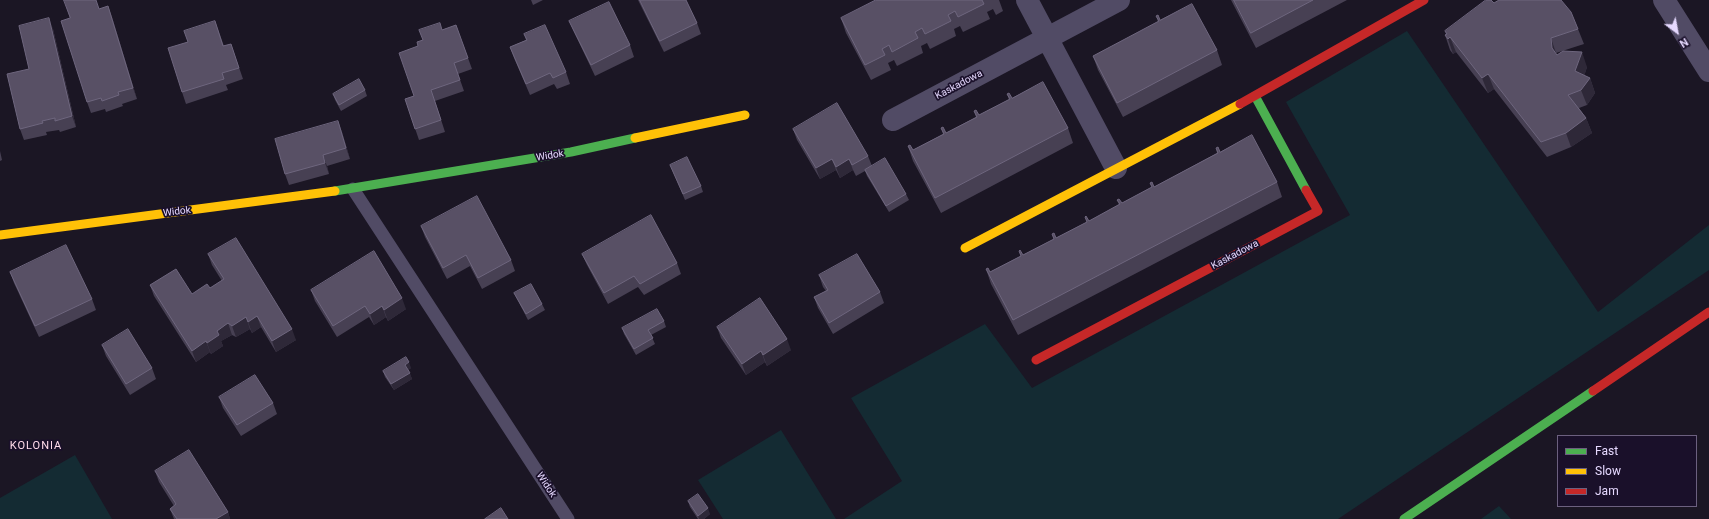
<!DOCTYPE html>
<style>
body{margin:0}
#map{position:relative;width:1709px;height:519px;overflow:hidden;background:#1b1624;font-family:Roboto,sans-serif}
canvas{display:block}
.legend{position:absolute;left:1557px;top:435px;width:140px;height:72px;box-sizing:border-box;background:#1a102a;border:1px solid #6c607f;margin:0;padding:5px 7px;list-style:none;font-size:12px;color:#e6d9ff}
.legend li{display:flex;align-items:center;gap:8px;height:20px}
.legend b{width:20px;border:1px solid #6c607f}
.north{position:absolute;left:1657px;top:12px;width:40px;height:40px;-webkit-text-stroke:3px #1a102a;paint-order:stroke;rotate:148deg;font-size:11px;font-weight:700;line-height:16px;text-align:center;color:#e6d9ff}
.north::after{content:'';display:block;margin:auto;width:14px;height:18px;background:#e6d9ff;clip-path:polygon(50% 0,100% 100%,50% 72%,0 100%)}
</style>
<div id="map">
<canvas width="1709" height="519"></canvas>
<ul class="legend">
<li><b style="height:5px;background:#4caf50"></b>Fast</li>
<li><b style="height:5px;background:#ffc107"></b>Slow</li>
<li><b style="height:5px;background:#c62828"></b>Jam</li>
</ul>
<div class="north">N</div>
</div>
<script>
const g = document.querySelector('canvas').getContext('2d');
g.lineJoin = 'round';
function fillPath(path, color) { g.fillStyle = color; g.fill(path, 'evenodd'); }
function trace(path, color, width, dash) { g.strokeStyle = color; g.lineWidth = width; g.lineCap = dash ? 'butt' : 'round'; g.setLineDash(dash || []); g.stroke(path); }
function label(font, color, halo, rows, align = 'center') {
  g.font = font + ' Roboto,sans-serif'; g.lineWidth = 3.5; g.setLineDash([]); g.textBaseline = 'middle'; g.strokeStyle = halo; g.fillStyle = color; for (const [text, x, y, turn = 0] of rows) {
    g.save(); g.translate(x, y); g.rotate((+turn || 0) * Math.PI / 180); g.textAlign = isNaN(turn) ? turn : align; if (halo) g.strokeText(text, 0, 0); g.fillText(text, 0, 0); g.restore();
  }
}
fillPath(new Path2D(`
 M1407,31l191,281 111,-87v45l-371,249h-494l58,-38 -51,-83 134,-74 47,64 318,-173 -64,-113z
 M781,430l55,89h-113l-25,-39z
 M75,455l37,64h-112v-21z
 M1499,506l12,13h-30z`), '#142b33');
trace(new Path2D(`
 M353,189l215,330`), '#514b65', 13);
trace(new Path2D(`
 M1027,0l89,168
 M1664,0l45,71
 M893,120l226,-120`), '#514b65', 22);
trace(new Path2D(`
 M1255,96l51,94
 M335,191l236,-39 64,-14
 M1404,519l189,-128`), '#4caf50', 9);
trace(new Path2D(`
 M635,138l110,-23
 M0,235l335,-44
 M965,248l275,-144`), '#ffc107', 9);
trace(new Path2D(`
 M1240,104l184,-104
 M1036,360l282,-149 -12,-21
 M1593,391l116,-79`), '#c62828', 9);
fillPath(new Path2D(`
 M531,0h12l-10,5z
 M638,0h48l11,23 4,11 -37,18z
 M876,0h123l4,11 -7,4 -3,-6 -6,3 3,7 -27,13 -3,-6 -6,3 2,7 -26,13 -3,-6 -6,3 2,7 -26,13 -3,-6 -6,3 3,7 -20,10 -25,-47 -5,-15z
 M1231,0h116l-91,48z
 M1494,3l84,26 6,15 -28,9 1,2 30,12 -3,9 6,2 5,15 -8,12 -8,3 7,10 6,15 -21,14 -24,10 -53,-68 -6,4 -32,-41 -3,2 -3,-4 -5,-15 1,-1 -1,-3z
 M108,6l4,11 25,82 -15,5 1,2 -17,6 -1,-3 -14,4 -4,-11 13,-93z
 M1156,16l4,4 57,30 5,15 -99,52 -25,-47 -5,-14 65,-34z
 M215,21l9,25 7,-2 12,35 -17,6 2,5 -42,14 -4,-12 6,-50z
 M569,21l61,24 4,12 -39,19 -21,-44z
 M456,25l16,44 -14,5 6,17 -29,10 10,31 -26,8 -14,-41 9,-3 4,-50 5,-6 19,-10z
 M53,29l23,98 -16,5 -1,-2 -13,2 1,3 -23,5 -4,-11 9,-60z
 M524,34l42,38 4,12 -13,5 -3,-5 -24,11 -16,-37 -4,-11 16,-7z
 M365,90l2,6 -26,15 -6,-11 -2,-6z
 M1007,94l5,4 56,30 5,15 -132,70 -28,-52 -5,-15 5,4 30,-16 -2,-6 5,5 30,-16 -2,-6 5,4 30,-15z
 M338,121l4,11 8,27 -23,7 2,8 -40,11 -4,-11z
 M793,129l75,27 4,10 34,28 3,6 -20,12 -22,-36 -2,-5 -9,5 -3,-6 -13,8 -4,-8 -16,9 -23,-39z
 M1216,148l4,4 57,30 5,15 -264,138 -27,-51 -5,-15 4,3 31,-16 -2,-5 4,4 31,-16 -2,-5 4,4 31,-16 -2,-5 4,4 30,-16 -2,-5 5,3 30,-16 -2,-4 4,4 63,-34z
 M0,151l2,9 -2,1z
 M670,165l31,21 2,6 -18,8z
 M421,226l90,34 4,11 -33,18 -12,-23 -23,13 -22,-42z
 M208,254l88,86 -20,12 -15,-25 -9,6 -2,-4 -14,8 -4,-2 -11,6 2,5 -12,8 -1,-2 -14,10 -42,-66 -4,-11 42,9 18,-6 12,-7 -10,-16z
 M582,254l95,9 4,11 -37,21 -6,-8 -30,17 -21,-39z
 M10,272l82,27 4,11 -57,27 -25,-54z
 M819,275l61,17 4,11 -51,31 -15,-26 -4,-11 12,-6 -3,-4z
 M311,290l95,19 -18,12 -2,-4 -12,8 -5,-8 -32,20 -22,-36z
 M514,293l28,11 3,6 -17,10 -11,-21z
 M664,321l2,6 -15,8 4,9 -19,11 -12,-21 -2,-6z
 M717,327l74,23 -24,16 -2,-4 -19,13 -25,-37z
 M102,345l50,23 4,11 -26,16 -24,-39z
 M411,368l-3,2 4,9 -18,11 -9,-13 -2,-6z
 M219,397l54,6 4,11 -36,22 -18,-28z
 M155,471l73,41 2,7h-56l-4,-10 4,-3 -15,-24z
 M688,501l22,13 -6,5h-6l-8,-12z`), '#474053');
fillPath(new Path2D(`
 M108,6l4,11 25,82 -4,-11z
 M49,18l4,11 23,98 -4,-11z
 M1450,37l6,15 -3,2 -5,-15z
 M1551,38l5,15 2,10 -6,-15z
 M1582,52l5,15 -6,19 -6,-15z
 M1488,74l6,15 -6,4 -6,-15z
 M1590,78l5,15 -8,12 -6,-15z
 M1586,118l6,15 -21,14 -5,-14z
 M338,121l4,11 8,27 -4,-11z
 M323,155l4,11 2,8 -4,-11z
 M832,159l4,11 -16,9 -4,-11z
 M849,159l4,11 -13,8 -4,-11z
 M402,298l4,11 -18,12 -4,-11z
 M382,306l4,11 -12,8 -4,-11z
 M257,316l4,11 -9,6 -4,-11z
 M246,317l4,12 -14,8 -4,-11z
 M228,323l4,12 -11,6 2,5 -12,8 -4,-11 10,-12z
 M292,329l4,11 -20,12 -4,-11z
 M787,339l4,11 -24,16 -4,-11z
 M206,341l4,11 -14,10 -4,-11z
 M761,351l4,11 -19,13 -4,-11z
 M409,362l2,6 -4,3 -2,-6z
 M410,373l2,6 -18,11 -3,-6z
 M708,508l2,6 -6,5h-5l-1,-3z
 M228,512l2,7h-14z`), '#2e2838');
const building = new Path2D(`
 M64,0h32l3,9 9,-3 25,82 -15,4 1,3 -17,6 -1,-3 -14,4 -26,-81 9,-3z
 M640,0h46l11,23 -37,18z
 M876,0h106l2,4 -26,13 -3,-6 -7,4 3,6 -26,13 -3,-6 -7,4 3,6 -26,14 -3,-7 -7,4 3,6 -20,10 -24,-47z
 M1234,0h79l-62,33z
 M1486,0h5l3,3 5,-3h62l10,12 7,17 -27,9 1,10 5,7 6,-4 19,1 -7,19 15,7 -9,12 -13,5 18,23 -20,15 -25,9 -53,-68 -6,4 -32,-41 -2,2 -3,-4 2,-1 -2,-3z
 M609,2l21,43 -39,20 -22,-44z
 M1192,4l25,46 -100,53 -24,-47 66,-35 -3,-5 2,-1 2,5z
 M49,18l23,98 -17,5v-3l-13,3 1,2 -23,6 -13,-55 22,-5 -10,-43z
 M215,21l8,25 8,-2 8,24 -17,5 2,6 -42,13 -14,-44 20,-6 -4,-11z
 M440,23l2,7 14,-5 12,33 -14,5 6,17 -29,10 10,30 -26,9 -10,-30 9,-3 -15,-43 19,-7 -1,-4 6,-2 -4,-10z
 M545,25l21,47 -13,6 -3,-5 -24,11 -16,-37 17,-7 -3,-6z
 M359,79l6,11 -26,15 -6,-11z
 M1043,82l25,46 -133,70 -27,-52 2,-1 3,5 31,-16 -3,-6 2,-1 3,6 31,-16 -3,-6 2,-1 3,5 31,-16 -3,-5 2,-1 3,5z
 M837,103l31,53 -16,9 -3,-6 -13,8 -4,-8 -16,9 -23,-39z
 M338,121l8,27 -23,7 2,8 -40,11 -10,-35z
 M1252,135l25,47 -264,138 -27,-51 2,-1 2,4 31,-16 -2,-5 1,-1 3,5 31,-16 -2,-5 2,-1 2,5 31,-16 -2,-5 1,-1 3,5 31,-17 -3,-4 2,-1 3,4 30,-16 -2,-4 2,-1 2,5 64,-34 -2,-5 2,-1 2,5z
 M687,157l14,29 -18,8 -13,-29z
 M885,158l21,36 -20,12 -21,-36z
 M477,196l34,64 -33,18 -12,-23 -23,13 -22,-42z
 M651,215l26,48 -37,21 -6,-8 -30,17 -22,-39z
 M236,238l56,91 -20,12 -15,-25 -9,6 -2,-5 -14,9 -4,-3 -11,8 2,4 -12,8 -1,-2 -14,10 -42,-66 26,-16 16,25 15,-10 3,4 14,-9 -16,-25z
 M66,245l26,54 -57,27 -25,-54z
 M374,251l28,47 -18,12 -2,-4 -12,8 -5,-8 -32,20 -22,-36z
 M857,254l23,38 -51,31 -15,-26 14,-7 -9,-15z
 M531,284l11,20 -16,10 -12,-21z
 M760,298l27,41 -24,16 -2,-4 -19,13 -25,-37z
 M657,309l7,12 -16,9 5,8 -19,11 -12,-21z
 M128,329l24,39 -26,16 -24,-39z
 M406,357l3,5 -4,3 5,8 -19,11 -8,-13z
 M255,375l18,28 -36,22 -18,-28z
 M189,450l39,62 -12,7h-39l-7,-10 6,-5 -21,-33z
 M698,494l10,14 -10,8 -10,-15z
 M501,508l7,11h-23z`);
fillPath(building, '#585065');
trace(building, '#6e667e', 1);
label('10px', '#e6d9ff', '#1a102a', [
 ["Kaskadowa",959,85,-28],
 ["Widok",550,156,-10],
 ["Widok",177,212,-7],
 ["Kaskadowa",1235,255,-28],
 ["Widok",546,485,57]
]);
g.letterSpacing = '1px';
label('11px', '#ffdbea', '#1a102a', [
 ["KOLONIA",36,446]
]);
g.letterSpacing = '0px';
</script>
